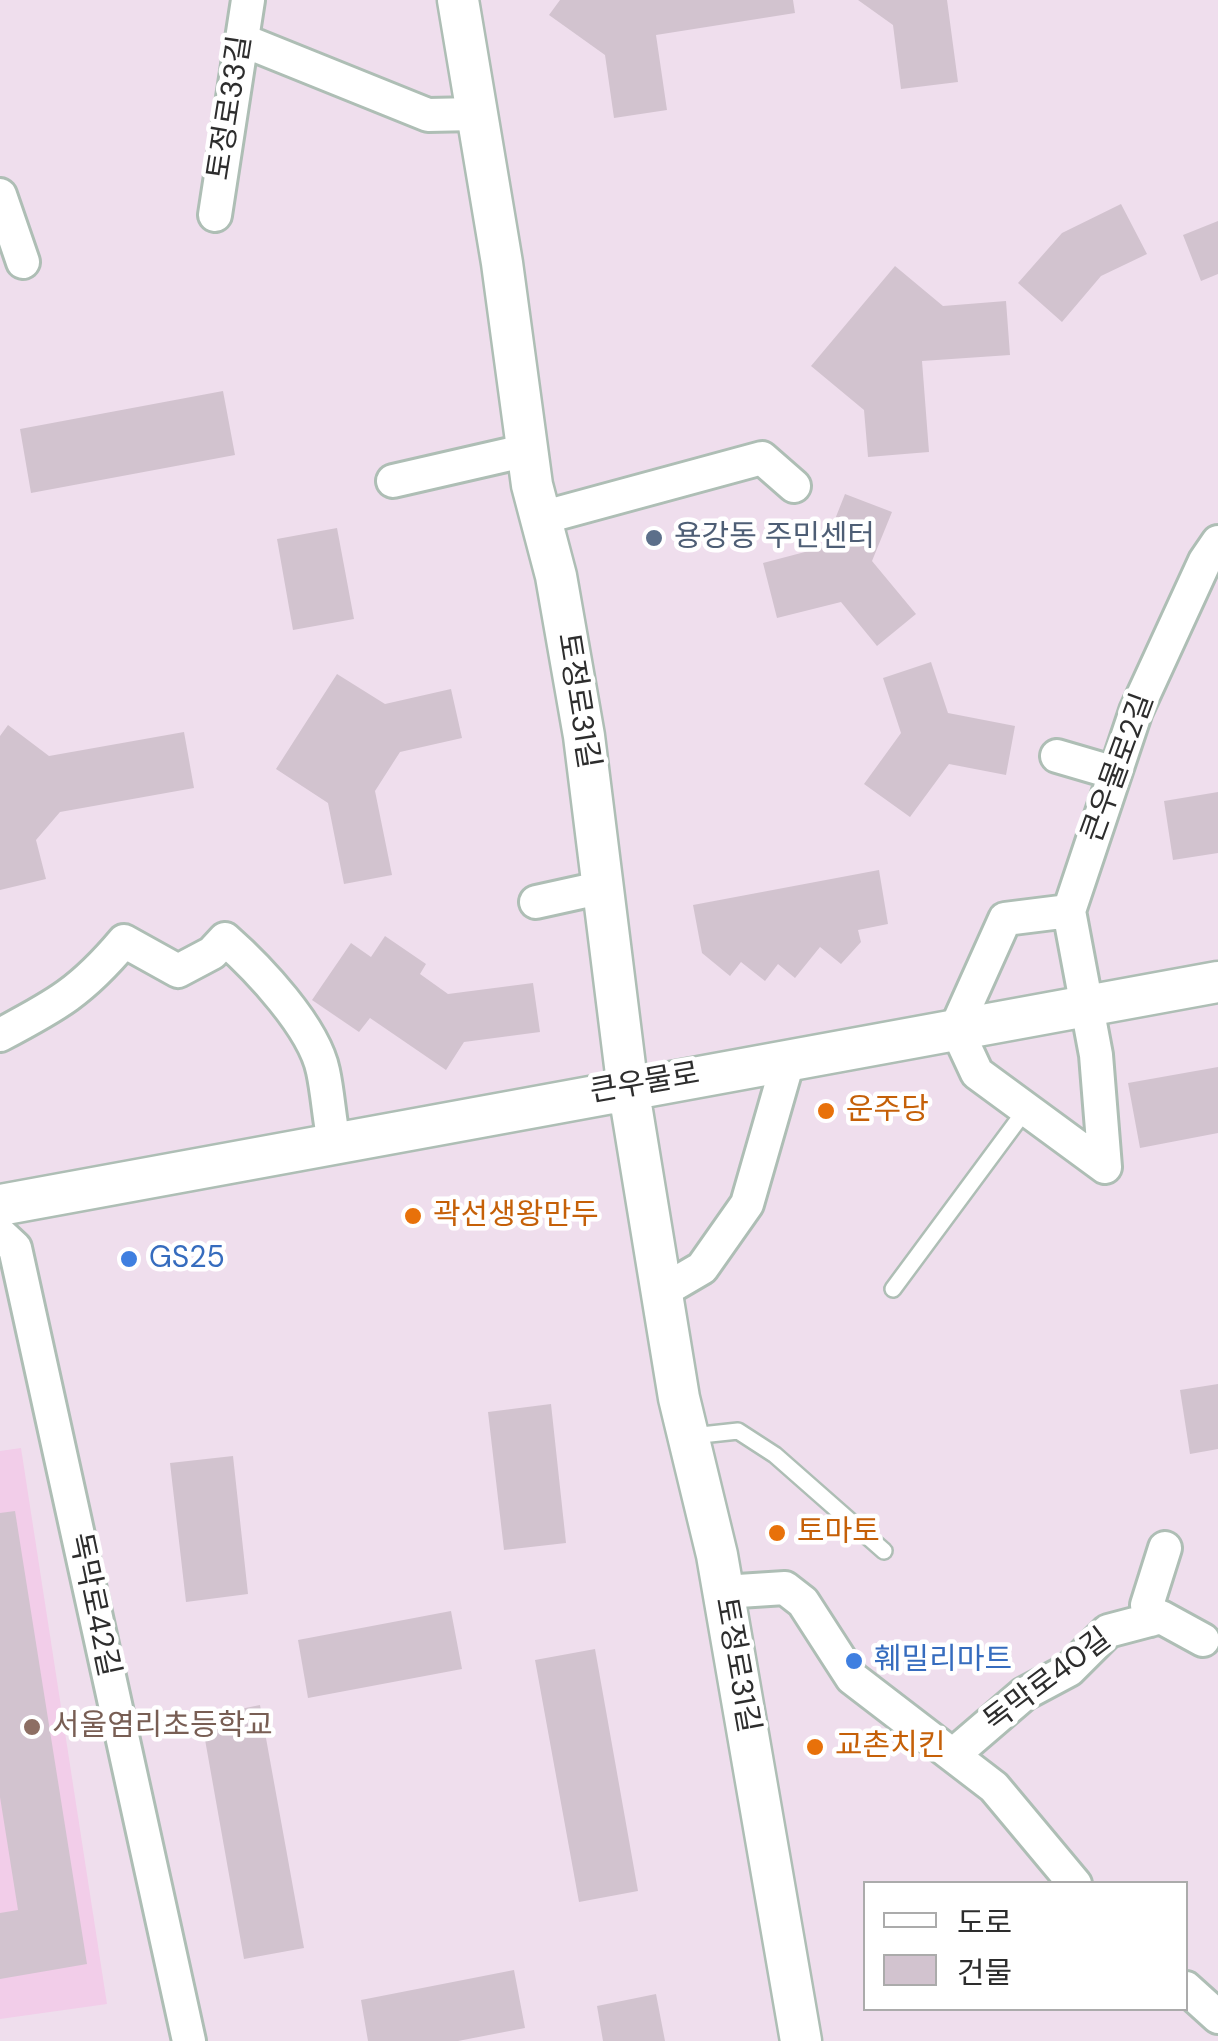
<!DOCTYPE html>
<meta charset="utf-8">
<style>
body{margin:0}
#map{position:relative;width:1218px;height:2041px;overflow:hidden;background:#efdeed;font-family:"DM Sans","Noto Sans KR",sans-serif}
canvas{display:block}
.legend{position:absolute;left:863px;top:1881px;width:325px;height:130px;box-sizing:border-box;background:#fff;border:2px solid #ababab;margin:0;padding:12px 18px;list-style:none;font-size:30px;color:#2d2d2d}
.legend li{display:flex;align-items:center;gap:20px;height:50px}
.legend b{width:50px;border:2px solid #ababab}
</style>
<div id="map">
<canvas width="1218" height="2041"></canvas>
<ul class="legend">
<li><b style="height:12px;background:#fff"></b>도로</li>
<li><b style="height:28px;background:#d2c3cf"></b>건물</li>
</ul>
</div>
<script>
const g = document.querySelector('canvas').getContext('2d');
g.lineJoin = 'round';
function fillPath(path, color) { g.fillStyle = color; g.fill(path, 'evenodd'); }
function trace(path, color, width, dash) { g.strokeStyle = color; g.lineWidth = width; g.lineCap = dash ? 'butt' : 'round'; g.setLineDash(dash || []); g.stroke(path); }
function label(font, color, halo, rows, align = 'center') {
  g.font = font + ' "DM Sans","Noto Sans KR",sans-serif'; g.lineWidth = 9; g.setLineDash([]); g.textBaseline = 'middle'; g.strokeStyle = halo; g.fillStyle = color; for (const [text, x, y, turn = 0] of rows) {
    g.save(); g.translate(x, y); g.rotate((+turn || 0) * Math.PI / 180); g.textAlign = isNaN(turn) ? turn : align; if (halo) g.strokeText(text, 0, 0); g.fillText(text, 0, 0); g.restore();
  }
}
fillPath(new Path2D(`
 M21,1448l86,556 -107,15v-568z`), '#f2cde9');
fillPath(new Path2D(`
 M560,0h233l2,13 -139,22 11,75 -53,8 -9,-63 -56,-40z
 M858,0h89l11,82 -57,7 -8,-64z
 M1121,204l26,50 -46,22 -39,46 -44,-39 44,-50z
 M1218,221v53l-17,7 -18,-46z
 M895,266l48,40 63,-5 4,54 -88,6 7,91 -61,5 -4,-47 -53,-44z
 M223,391l12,64 -204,38 -11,-64z
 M845,494l47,18 -20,49 44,53 -39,32 -36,-44 -64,16 -14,-55 61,-16z
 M337,528l17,91 -61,11 -16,-91z
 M931,662l17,51 67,13 -9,49 -57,-11 -39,53 -46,-33 37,-51 -18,-55z
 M337,674l48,30 66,-15 11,49 -62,14 -25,39 17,84 -48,9 -16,-81 -52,-34z
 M8,725l41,31 135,-24 10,56 -134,24 -24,28 10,39 -46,11v-154z
 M1218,792v61l-45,7 -9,-59z
 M879,870l9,54 -30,6 3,12 -20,22 -21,-17 -25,31 -17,-14 -13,17 -24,-19 -11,14 -28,-23 -9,-48z
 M385,936l41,28 -6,10 28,20 85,-11 7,49 -76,10 -18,28 -76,-52 -11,14 -47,-32 39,-57 20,14z
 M1218,1067v66l-78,15 -12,-65z
 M1218,1384v65l-28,5 -10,-64z
 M551,1404l15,139 -62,7 -16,-138z
 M233,1456l15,138 -62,8 -16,-139z
 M15,1511l72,453 -87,15v-66l18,-3 -18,-113v-284z
 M451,1611l11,58 -154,29 -10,-58z
 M595,1649l43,242 -59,11 -44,-242z
 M260,1705l44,243 -60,11 -43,-242z
 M514,1970l11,58 -67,13h-90l-7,-41z
 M656,1994l9,47h-62l-6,-35z`), '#d2c3cf');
const service = new Path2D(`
 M893,1289l131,-177
 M692,1436l46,-5 37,24 109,96`);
const minor = new Path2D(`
 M242,40l186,75 47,-1
 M0,195l23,67
 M215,215l33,-215
 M393,481l135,-31
 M541,518l221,-60 32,28
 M1057,756l58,17
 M536,902l68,-15
 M1069,911l-64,8 -49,109 21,45 128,94
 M0,1035c57,-30 82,-44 124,-94l54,30 34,-18 13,-14c33,29 89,88 98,132 5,23 6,47 11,71
 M1105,1167l-9,-112 -27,-144 67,-200 69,-150 13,-19
 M0,1234l15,14 174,793
 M661,1292l41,-24 45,-64 42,-146
 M723,1592l62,-4 18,14 49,76 142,109 81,97
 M1150,1620l-3,-15 18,-57
 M953,1755l71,-61 45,-24 39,-39 53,-14 42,23
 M1186,1988l32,29`);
const tertiary = new Path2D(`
 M458,0l44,263 30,222 24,91 28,160 42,338 53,324 38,157 84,486
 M0,1205l1218,-223`);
trace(service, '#aebeb5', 20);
trace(minor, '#aebeb5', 38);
trace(tertiary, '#aebeb5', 45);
trace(service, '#fff', 15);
trace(minor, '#fff', 32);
trace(tertiary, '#fff', 40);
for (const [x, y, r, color] of [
 [654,538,10,"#5c6f8a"],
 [826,1111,10,"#e8710a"],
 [413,1216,10,"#e8710a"],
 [129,1259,10,"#3f7fe0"],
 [777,1533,10,"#e8710a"],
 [854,1661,10,"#3f7fe0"],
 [32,1727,10,"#8d6e63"],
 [815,1747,10,"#e8710a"]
]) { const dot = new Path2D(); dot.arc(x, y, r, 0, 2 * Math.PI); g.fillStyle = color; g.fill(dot); trace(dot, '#fff', 4); }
label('30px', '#2d2d2d', '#fff', [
 ["토정로33길",231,108,-81],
 ["토정로31길",577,701,81],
 ["큰우물로2길",1119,768,-70],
 ["큰우물로",645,1084,-10],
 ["독막로42길",93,1605,78],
 ["토정로31길",736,1665,80],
 ["독막로40길",1048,1681,-37]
]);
label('30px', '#4e5e75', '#fff', [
 ["용강동 주민센터",674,538]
], 'left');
label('30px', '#c56008', '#fff', [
 ["운주당",846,1111],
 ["곽선생왕만두",433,1216],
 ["토마토",797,1533],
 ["교촌치킨",835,1747]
], 'left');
label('30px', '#366cbe', '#fff', [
 ["GS25",149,1259],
 ["훼밀리마트",874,1661]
], 'left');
label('30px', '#785e54', '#fff', [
 ["서울염리초등학교",52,1727]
], 'left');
</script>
